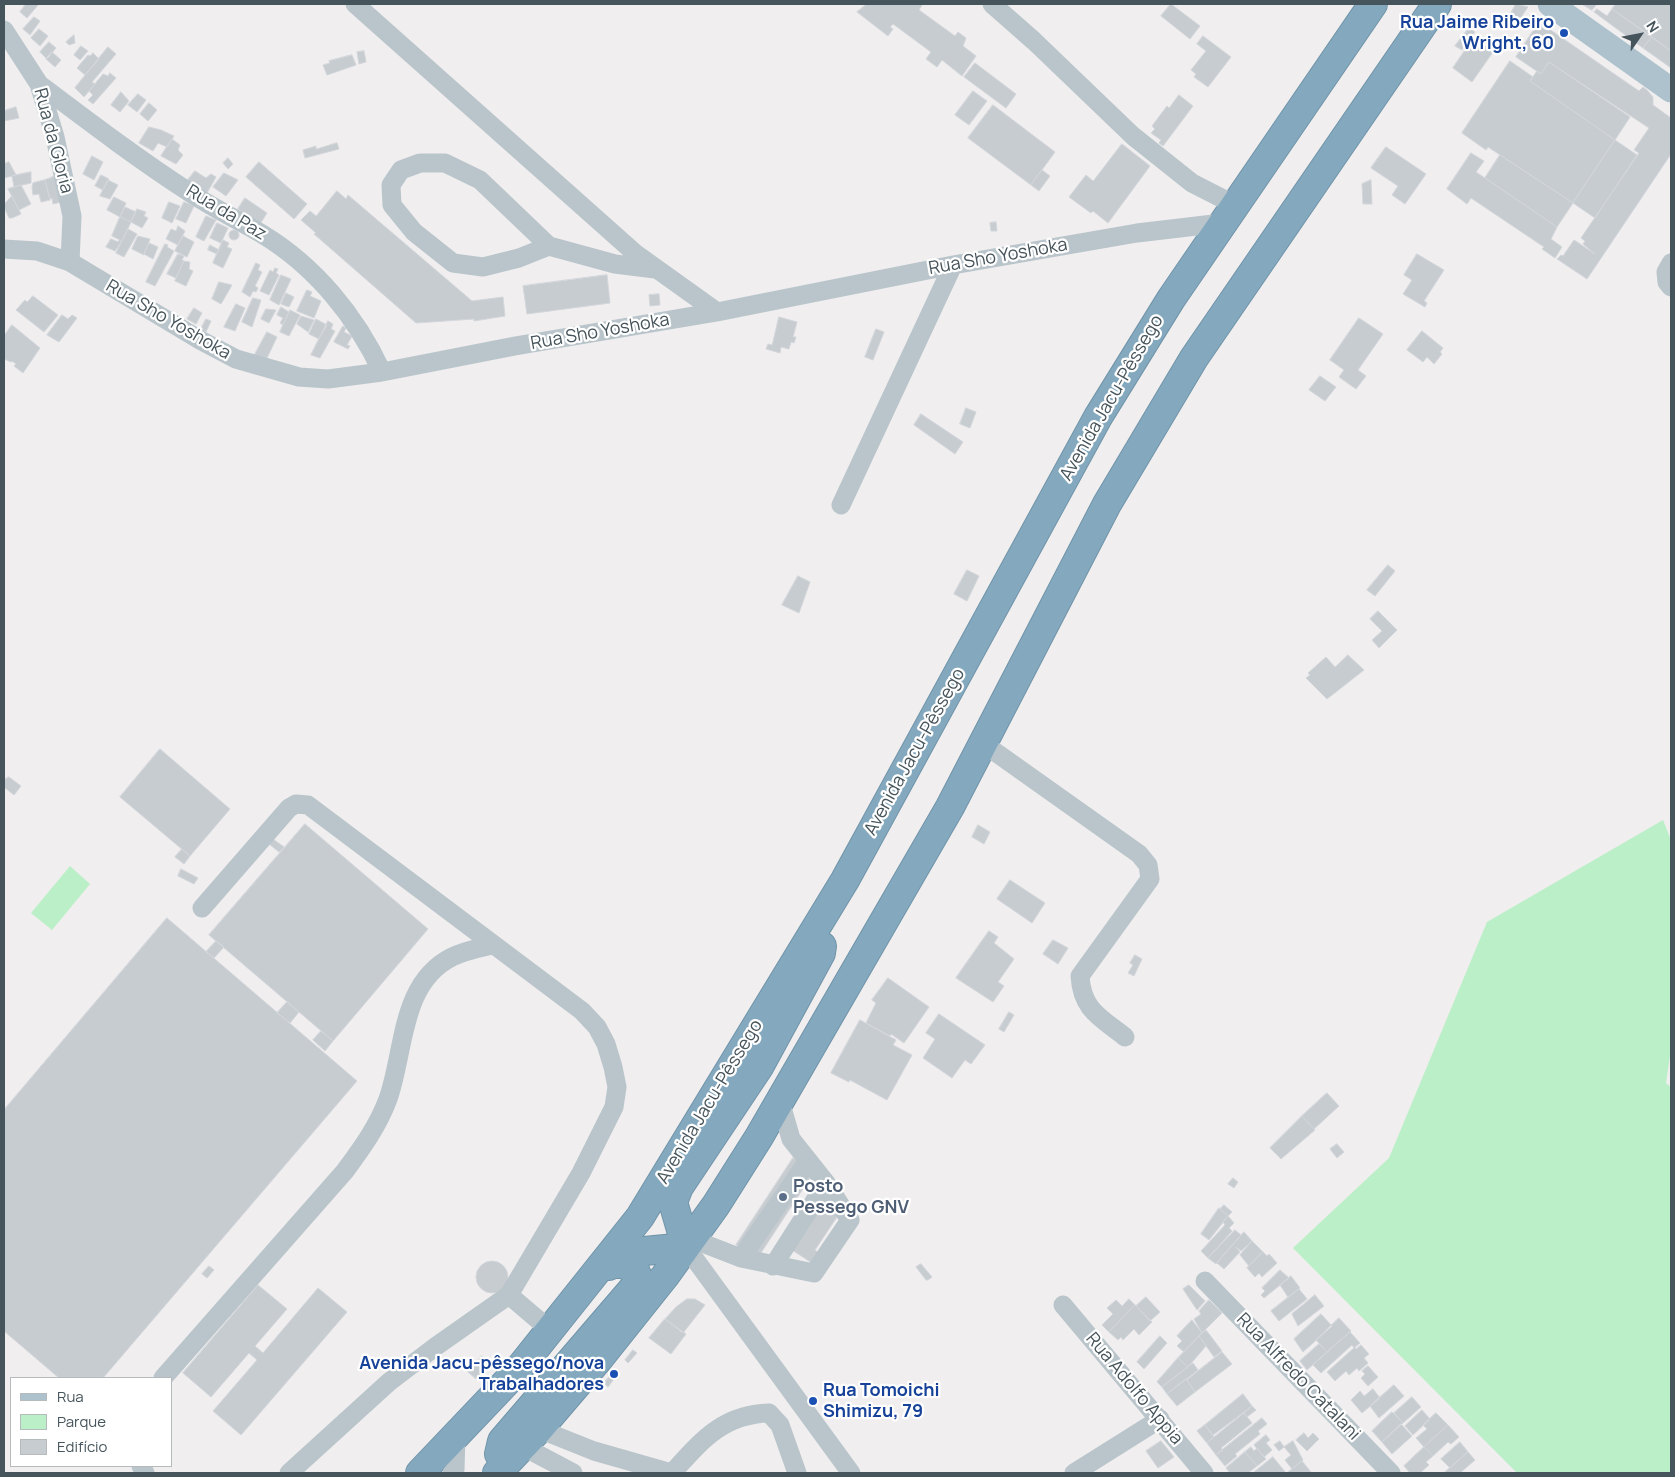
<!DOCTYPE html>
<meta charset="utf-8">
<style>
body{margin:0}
#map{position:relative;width:1675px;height:1477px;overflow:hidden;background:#f0eeee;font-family:Manrope,sans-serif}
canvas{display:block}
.frame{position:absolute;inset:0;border:5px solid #46545b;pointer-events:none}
.legend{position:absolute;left:10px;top:1377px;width:162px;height:90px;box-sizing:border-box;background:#fff;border:1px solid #b5bbbd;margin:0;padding:6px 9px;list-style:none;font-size:15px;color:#46545b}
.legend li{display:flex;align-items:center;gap:10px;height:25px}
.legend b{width:25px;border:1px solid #b5bbbd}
.north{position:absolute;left:1615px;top:10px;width:50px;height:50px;-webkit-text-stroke:4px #fff;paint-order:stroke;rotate:57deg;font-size:14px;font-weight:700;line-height:20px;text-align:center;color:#46545b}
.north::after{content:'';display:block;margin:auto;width:18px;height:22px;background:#46545b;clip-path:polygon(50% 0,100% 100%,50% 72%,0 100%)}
</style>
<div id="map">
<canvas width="1675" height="1477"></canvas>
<div class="frame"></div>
<ul class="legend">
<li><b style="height:6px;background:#adc2cd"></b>Rua</li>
<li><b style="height:14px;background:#bbefc7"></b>Parque</li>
<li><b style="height:14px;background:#c7ccd1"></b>Edifício</li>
</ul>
<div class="north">N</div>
</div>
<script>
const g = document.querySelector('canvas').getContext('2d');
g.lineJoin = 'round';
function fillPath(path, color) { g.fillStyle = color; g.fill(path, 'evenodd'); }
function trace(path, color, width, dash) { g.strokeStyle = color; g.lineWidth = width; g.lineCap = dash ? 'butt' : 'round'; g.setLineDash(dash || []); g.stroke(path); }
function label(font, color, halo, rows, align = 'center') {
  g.font = font + ' Manrope,sans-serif'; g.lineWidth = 4.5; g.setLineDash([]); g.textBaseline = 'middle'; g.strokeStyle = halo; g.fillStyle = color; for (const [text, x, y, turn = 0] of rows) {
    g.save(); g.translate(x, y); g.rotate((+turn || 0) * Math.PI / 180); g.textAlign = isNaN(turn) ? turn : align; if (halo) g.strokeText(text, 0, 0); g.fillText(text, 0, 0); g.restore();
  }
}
fillPath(new Path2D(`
 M1663,820l8,20v209l-5,34 5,4v386h-154l-224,-225 96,-90 98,-236z
 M70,866l20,18 -38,46 -21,-17z`), '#bbefc7');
const building = new Path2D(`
 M26,4h13l-12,14 -7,-6z
 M867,4h53l2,1 -3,5 36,26 3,-4 8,6 -3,8 13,10 -14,20 -20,-16 -5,7 -11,-8 5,-7 -38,-28 -3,3 3,2 -5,7 -31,-24z
 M1171,4l29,22 -10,13 -29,-23z
 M1516,4l12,3 -9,13 -9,-5z
 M1582,4h15l-5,6z
 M1616,4h55v47l-59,-42z
 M1597,9l10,7 5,-7 40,28 -9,11 -49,-36z
 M34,17l6,4 -10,14 -7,-6z
 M1539,22l100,69 4,-4 4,3 6,7v8l18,13v36l-84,125 -30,-20 4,-4 2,1 11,-16 21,14 -12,-10 2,-3 -4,-3 58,-85 -5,-3 15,-22 -100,-66 -8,12 -25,-17z
 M1469,28l6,4 -13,18 -7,-4z
 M39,29l9,7 -8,10 -9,-8z
 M74,35l1,8 -6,2 -3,-3z
 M1203,36l28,21 -23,30 -14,-10 2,-3 -5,-4 15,-19 -9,-7z
 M1474,37l19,15 -21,30 -19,-14z
 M1652,37l19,14v17l-28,-20z
 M49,42l7,6 -9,11 -7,-7z
 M81,46l7,5 -8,9 -6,-5z
 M108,47l8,7 -24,28 3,2 -11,13 -9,-9z
 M364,51l2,11 -7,2 -2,-12z
 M52,52l9,8 -6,7 -9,-8z
 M93,53l6,6 -14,16 -8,-7 11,-13 2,1z
 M352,55l4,10 -29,10 -4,-10 7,-2 -1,-2z
 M1510,61l23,16 -3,4 85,59 -42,63 -85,-56 -2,3 -24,-17z
 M1549,62l81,55 -15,23 -85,-59 7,-10 4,3z
 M975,63l41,31 -10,14 -42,-31z
 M110,73l6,5 -23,26 -5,-4 5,-5 -4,-4 14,-17 5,2z
 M973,91l14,10 -18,24 -14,-10z
 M121,92l8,9 -9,11 -9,-7z
 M138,94l8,6 -9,12 -9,-7z
 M1179,95l14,11 -30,40 -4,-3 2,-3 -10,-7 4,-4 -3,-3 15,-20 2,2z
 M149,103l8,7 -9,11 -8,-7z
 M993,105l62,47 -24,33 -63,-47z
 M16,107l3,11 -15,3v-10z
 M149,127l12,3 13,6 -7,11 -9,-4 -5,8 -14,-8z
 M172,139l8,6 -2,5 5,5 -7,9 -15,-8z
 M1615,140l22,15 -42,63 -22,-15z
 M337,143l2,6 -34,9 -2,-8 13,-4v3z
 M1122,144l28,22 -42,57 -15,-12 -2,2 -22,-16 17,-22 7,6z
 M1386,147l40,27 -21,30 -13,-9 6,-9 -27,-18z
 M1471,153l13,8 -8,11 81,55 -6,12 11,8 -7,11 -13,-9 2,-2 -73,-49 -4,6 -20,-15z
 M1500,155l73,48 -16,24 -72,-49z
 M92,156l11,6 -9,18 -11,-6z
 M228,158l5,6 -5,5 -5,-6z
 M9,162l7,13 -12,3v-14z
 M259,162l48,42 -13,15 -48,-42z
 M1042,170l8,6 -11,15 -8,-6z
 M195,171l11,7 5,-4 5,3 -9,16 -20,-12z
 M31,172v11l-17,4 -2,-11z
 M224,173l14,7 -12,16 -13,-9z
 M58,175l7,26 -12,3 -1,-6 -2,1 -5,-19z
 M101,175l8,4 -6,11 -8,-4z
 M45,180l5,20 -9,2 -2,-8 -6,1 -1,-8 1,-4z
 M108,180l10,5 -8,14 -10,-3z
 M1371,180l1,24h-9l-1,-20z
 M21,185l10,19 -12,6 -11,-21z
 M337,191l9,8 2,-4 124,106 31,-4 2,19 -31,5v-2l-58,4 -102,-89 2,-1 -15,-13 9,-9 6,5z
 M12,196l9,18 -9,4h-3l-5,-11v-7l1,3z
 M114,197l12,6 -6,14 -13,-7z
 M245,198l22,15 -7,11 -22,-15z
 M169,202l11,4 -8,17 -10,-5z
 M184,202l10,4 -8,17 -10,-4z
 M125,207l11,5 -5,10 -11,-5z
 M137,209l9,3 -2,4 4,2 -6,10 -11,-6z
 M206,216l10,4 -12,21 -8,-4z
 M120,217l11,5 -9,19 -10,-5z
 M996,222l1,9h-6l-1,-8z
 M217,223l11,5 -7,15 -11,-5z
 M178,226l7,5 -7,14 -12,-6 5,-10 5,2z
 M128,229l9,5 -13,23 -8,-4z
 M229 235a5 5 0 1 1 10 0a5 5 0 1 1-10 0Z
 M138,236l12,3 -6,16 -12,-6z
 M183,236l11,6 -7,15 -12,-6z
 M111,239l7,3 1,-2 3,1 -7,10 -9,-4z
 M223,240l6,3 -2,4 5,2 -9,19 -10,-5z
 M149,243l9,4 -5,12 -9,-5z
 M165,244l3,1 -1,2 7,4 -19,35 -9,-4z
 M210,245l9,5 -2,4 -9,-4z
 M178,254l6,2 -2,4 2,1 -8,17 -9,-4z
 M1417,254l27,16 -20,31 3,2 -2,4 -22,-13 9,-14 -8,-5z
 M184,261l6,1 -1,7 4,2 -7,15 -11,-5z
 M256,263l4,2 -2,5 4,2 -7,14 3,2 -2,4 -3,-1 -3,6 -8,-5z
 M275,268l3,1 -2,4 3,2 -10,20 -9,-4 10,-21 3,2z
 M281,275l10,4 -12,26 -9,-5z
 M607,275l3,28 -83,11 -4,-28z
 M219,282l13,3 -11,19 -9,-5z
 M307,290l5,2 -2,4 11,5 -7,17 -17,-7z
 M286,293l8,4 -5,10 -8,-3z
 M659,294l1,11 -10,1 -1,-11z
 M33,296l25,19 -14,17 -28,-22 9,-10 2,2z
 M253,298l8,2 -9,27 -10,-5z
 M236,304l9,4 -10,23 -11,-4z
 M281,307l8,5 -6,13 -3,-2 3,-5 -6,-3z
 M194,308l8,5 -6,11 -9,-5z
 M266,309l10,1 -7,13 -8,-4z
 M290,310l10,5 -11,21 -9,-4z
 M62,315l6,4 4,-4 5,3 -18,24 -12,-7z
 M301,316l13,4 -6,12 -11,-8z
 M779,317l18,5 -4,15h3l-2,6 -3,-1 -2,7 -8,-2 -1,6 -14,-4 2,-5 4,1z
 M1359,318l24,16 -25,36 8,6 -10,13 -17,-12 5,-7 -14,-10z
 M206,319l5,2 -5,11 -5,-3z
 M316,319l11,6 -8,14 -10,-5z
 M328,321l5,3 -2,5 4,2 -15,27 -9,-3z
 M12,325l28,23 -17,25 -9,-7 2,-2 -4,-3 -1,1 -7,-3v-23z
 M343,326l3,2 -2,4 8,4 -5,9 3,1 -2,3 -14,-7z
 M876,329l8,3 -11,28 -8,-3z
 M1422,331l21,17 -3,4 2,2 -8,10 -7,-7 -4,5 -16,-12z
 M267,332l10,5 -10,21 -13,-2z
 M1320,376l16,11 -11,14 -16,-11z
 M966,408l10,4 -6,16 -10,-4z
 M921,414l42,28 -8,12 -41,-29z
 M1388,565l7,6 -20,25 -8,-6z
 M967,570l12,6 -12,25 -13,-7z
 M798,576l12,6 -11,31 -17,-8z
 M1378,611l19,19 -18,18 -7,-8 10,-9 -12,-12z
 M1348,655l16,15 -37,29 -21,-21 4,-3 -2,-2 18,-16 9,10z
 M160,749l70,60 -40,47 -70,-59z
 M9,777l12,9 -7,9 -10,-8v-7z
 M305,824l123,105 -95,112 -124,-106z
 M978,825l12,7 -6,12 -12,-7z
 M273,839l11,8 -5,5 -10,-8z
 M182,849l8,7 -6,8 -9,-7z
 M181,869l17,9 -4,6 -16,-8z
 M1010,880l35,23 -13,20 -35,-24z
 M167,918l190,163 -254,297h-44l-55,-47v-221z
 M989,931l9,6 -4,6 20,16 -16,23 6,4 -11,16 -37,-24z
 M1053,940l15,8 -10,16 -15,-10z
 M216,941l8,6 -10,11 -8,-6z
 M1135,955l7,4 -8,17 -6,-3 5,-8 -3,-2z
 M888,978l41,29 -25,36 -13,-9 -1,2 -24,-13 10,-20 -4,-3z
 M287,1002l12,10 -9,11 -13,-10z
 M1009,1012l5,3 -10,17 -5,-3z
 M939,1014l46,31 -14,19 -6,-4 -13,18 -29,-20 12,-19 -9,-6z
 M860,1020l36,20 -3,5 19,10 -25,45 -37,-20 -1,2 -18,-9z
 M321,1031l12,10 -8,10 -12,-11z
 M1327,1093l12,13 -25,23 -12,-13z
 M1302,1116l13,14 -34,29 -11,-11z
 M1337,1144l7,8 -7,6 -7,-9z
 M793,1158l21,14 -57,87 -21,-14z
 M1233,1178l5,4 -4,6 -6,-4z
 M824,1199l17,12 -26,39 7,5 -7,10 -23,-15z
 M1224,1205l8,7 -4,4 -8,-7z
 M1219,1208l9,8 -19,24 -8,-6z
 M1228,1216l6,7 -5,5 3,3 -24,27 -7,-7 24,-26 -2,-3z
 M1235,1230l6,5 -25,29 -8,-6z
 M1244,1232l8,9 -11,10 -5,-4 4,5 -16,17 -7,-6z
 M1252,1241l11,11 -14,14 -9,-11z
 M1263,1252l4,4 2,-2 8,9 -15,14 -3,-4 -4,4 -8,-9z
 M476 1277a16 16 0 1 1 32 0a16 16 0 1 1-32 0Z
 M921,1264l11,13 -4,3h-2l-10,-13z
 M209,1266l5,4 -7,8 -5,-4z
 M1280,1270l9,8 -25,20 -3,-3 4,-4 -3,-3z
 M1291,1276l9,12 -12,9 -8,-12z
 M258,1285l29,24 -32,37 8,7 55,-65 29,24 -106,123 -28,-24 44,-51 -8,-7 -38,44 -28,-24z
 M1189,1285l16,16 -8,9 -14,-21z
 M1299,1289l8,10 -28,22 -8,-10z
 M1315,1295l9,11 -26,20 -6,-12z
 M1146,1297l14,15 -10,9 -14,-15z
 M687,1299h8l10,6 -22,28 -18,-14 11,-12z
 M1129,1299l6,6 -26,27 -7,-7 11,-11 -6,-6 9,-8 6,6z
 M1209,1300l13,13 -20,20 -8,-14 7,-5 -2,-3z
 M1135,1305l17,17 -13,13 -5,-6 -11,11 -2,-3 -3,3 -9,-8z
 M1321,1314l11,12 -29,26 -9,-13z
 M1339,1318l12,13 -24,21 -11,-12z
 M665,1319l21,15 -15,20 -22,-16z
 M1192,1320l10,13 -18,19 -7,-6 5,-5 -5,-5z
 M1206,1330l16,21 -8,6 -15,-21z
 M1350,1332l10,11 -6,5 -2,-3 -31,28 -8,-8z
 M1160,1336l7,7 -23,26 -7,-7z
 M1199,1336l7,10 -18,21 -10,-9z
 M1319,1344l8,8 -20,18 -7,-9z
 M1361,1345l8,9 -5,4 4,5 -9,8 -2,-3 -8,7 -3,-4 -11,10 -8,-9 28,-25 1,2z
 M633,1350l4,3 -9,10 -3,-3z
 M1222,1352l10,12 -37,28 -8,-12z
 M482,1356l8,7 -14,16 -8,-7z
 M1178,1358l10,9 -26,20 -5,-5z
 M1193,1363l5,7 -31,24 -5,-7z
 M1368,1366l10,11 -10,9 -7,-8 4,-4 -3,-3z
 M611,1375l3,4 -6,8 -4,-4z
 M1186,1379l9,13 -18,14 -10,-12z
 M1394,1385l10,11 -25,22 -9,-12z
 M1373,1389l7,9 -18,15 -11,-13 9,-9 4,5z
 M1243,1394l9,12 -39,29 -8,-10z
 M1412,1397l9,10 -18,16 -9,-10z
 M1252,1406l4,4 -9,7 -3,-4z
 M1422,1410l8,9 -17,16 -8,-9z
 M1392,1412l11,11 -21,19 -10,-11z
 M1244,1413l8,10 -31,25 2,2 -7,5 -9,-12z
 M1436,1413l12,12 -24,22 -8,-9 11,-9 -4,-4z
 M1262,1418l5,6 -9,7 2,3 -25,20 2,2 -12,10 -9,-11z
 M1401,1424l11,12 -20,18 -10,-12z
 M1205,1425l9,12 -7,6 -10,-12z
 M1448,1425l11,12 -8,7 -3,-2 -15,14 -9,-9z
 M1304,1433l4,5 5,-5 6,6 -12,12 -11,-11z
 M1266,1435l4,5 -4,3 6,7 -8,7 -10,-12z
 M1161,1441l13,16 -16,11 -12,-17z
 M1280,1441l4,6 -5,4 -5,-6z
 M1293,1441l10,19 -11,9 -7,-9 6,-5 -7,-8z
 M1460,1442l8,10 -18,16 -9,-9z
 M1251,1447l3,4 3,-3 9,11 -9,7 -12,-14z
 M1424,1447l9,9 -7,6 3,3 -9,8h-10l-6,-7z
 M1245,1452l12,14 -9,7h-18l-4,-5z
 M1468,1452l7,8 -15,13h-16z
 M1273,1457l13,16h-33z
 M1302,1461l9,11 -24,1z`);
fillPath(building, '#c7ccd1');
trace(building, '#d2d5da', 1);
const highway = new Path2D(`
 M686,1247l-13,-45 6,-15 80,-120 62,-114 1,-7
 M609,1266l25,-14 52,-5
 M499,1454l3,-13 134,-156 3,-5 -4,-10 -11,-6h-10
 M420,1473l98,-103 122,-153 205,-337 253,-463 73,-118 202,-295
 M497,1473l42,-44 59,-69 67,-84 51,-71 43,-68 191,-330 157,-303 87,-146 243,-354`);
trace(highway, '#7094a9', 30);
trace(new Path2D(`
 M355,4l281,250 81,58
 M992,4l42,37 99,95 59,47 43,22
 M4,30l35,54 16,53 17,79 -2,46
 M39,84c49,37 99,75 150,108 24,16 49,28 73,42 53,32 94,82 120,138
 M549,246l-30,12 -36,9 -30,-4 -39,-31 -22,-27 -1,-20 10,-15 19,-7h25l35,17 69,66 66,18 40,5
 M4,249l33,2 33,11 130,78 36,19 63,18 29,2 54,-7 133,-26 202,-34 236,-47 184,-32 85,-10
 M1671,263l-5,9 1,10 4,5
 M841,505l112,-240
 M984,744l155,110 9,11 2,14 -70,97c2,34 20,41 45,61
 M202,908l87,-100 7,-4 12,1 274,206 15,16 9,17 7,23 4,20 -3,20 -33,66 -72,122 -74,52 -46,35 -100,91
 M692,1239l49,19 73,15 36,-53 -24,-37 -35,-44 -11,-38
 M686,1247l165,226
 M741,1258l67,-97
 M773,1266l53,-83
 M1205,1281l186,192
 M509,1295l41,35
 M1063,1305l141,168
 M163,1378l182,-207c17,-23 33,-45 43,-72 17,-48 12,-116 64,-142 12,-6 27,-9 40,-12
 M539,1429l55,22 77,22
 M522,1446l51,27
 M141,1466l4,7
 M452,1473l3,-3 1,-34
 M672,1473c29,-32 51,-59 97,-60l11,12 17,48
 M1074,1473l86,-54`), '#b9c5cb', 19);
trace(new Path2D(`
 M1550,4l121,86`), '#adc2cd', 25);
trace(highway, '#84a9be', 28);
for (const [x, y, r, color] of [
 [1564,33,5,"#1a4fb4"],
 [783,1197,5,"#5c6f8a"],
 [614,1374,5,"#1a4fb4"],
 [813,1401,5,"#1a4fb4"]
]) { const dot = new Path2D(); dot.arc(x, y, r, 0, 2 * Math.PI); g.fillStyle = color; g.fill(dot); trace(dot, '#fff', 2); }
label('bold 18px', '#164399', '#fff', [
 ["Rua Jaime Ribeiro",1554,23],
 ["Wright, 60",1554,44],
 ["Avenida Jacu-pêssego/nova",604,1364],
 ["Trabalhadores",604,1385],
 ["Rua Tomoichi",823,1391,"left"],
 ["Shimizu, 79",823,1412,"left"]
], 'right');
label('18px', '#46545b', '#fff', [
 ["Rua da Gloria",53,141,75],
 ["Rua da Paz",226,213,31],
 ["Rua Sho Yoshoka",998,257,-10],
 ["Rua Sho Yoshoka",168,320,30],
 ["Rua Sho Yoshoka",600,332,-10],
 ["Avenida Jacu-Pêssego",1112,398,-60],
 ["Avenida Jacu-Pêssego",915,752,-61],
 ["Avenida Jacu-Pêssego",710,1102,-59],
 ["Rua Alfredo Catalani",1298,1377,46],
 ["Rua Adolfo Appia",1134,1389,50]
]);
label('bold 18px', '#4e5e75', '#fff', [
 ["Posto",793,1187],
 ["Pessego GNV",793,1208]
], 'left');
</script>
